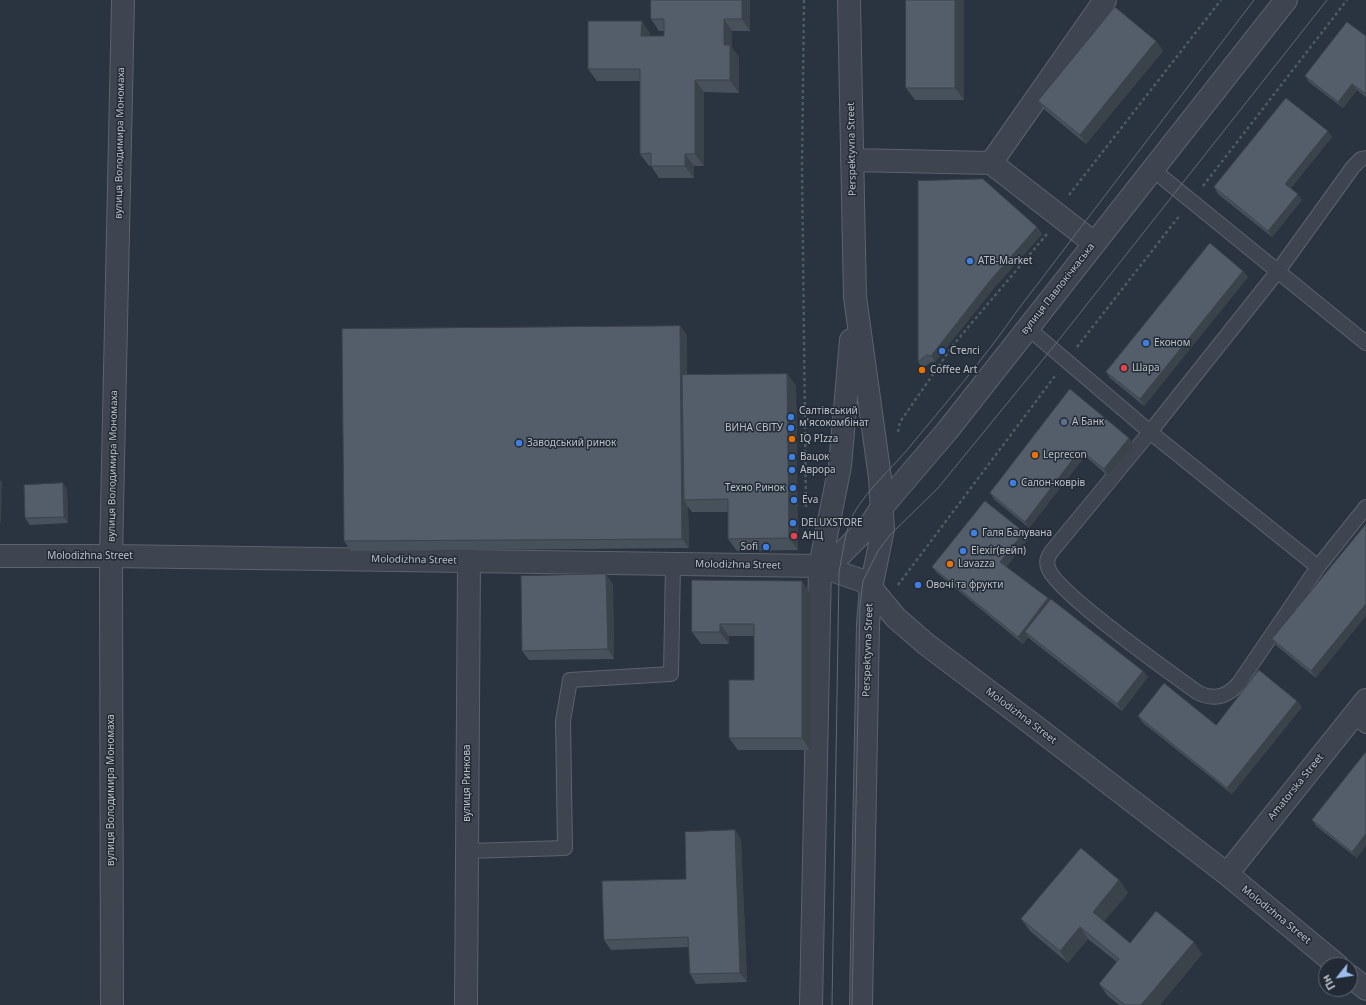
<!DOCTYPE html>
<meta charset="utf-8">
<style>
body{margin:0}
#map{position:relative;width:1366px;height:1005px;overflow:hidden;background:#2a3340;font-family:"Noto Sans",sans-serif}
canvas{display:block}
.north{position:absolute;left:1318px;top:957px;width:40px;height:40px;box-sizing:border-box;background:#222a35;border:1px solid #5f6671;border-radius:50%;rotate:240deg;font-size:11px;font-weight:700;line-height:16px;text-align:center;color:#bbc1ca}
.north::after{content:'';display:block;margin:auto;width:14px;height:18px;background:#9cbced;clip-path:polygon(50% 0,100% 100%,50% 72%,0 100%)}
</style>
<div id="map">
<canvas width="1366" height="1005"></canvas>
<div class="north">Пн</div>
</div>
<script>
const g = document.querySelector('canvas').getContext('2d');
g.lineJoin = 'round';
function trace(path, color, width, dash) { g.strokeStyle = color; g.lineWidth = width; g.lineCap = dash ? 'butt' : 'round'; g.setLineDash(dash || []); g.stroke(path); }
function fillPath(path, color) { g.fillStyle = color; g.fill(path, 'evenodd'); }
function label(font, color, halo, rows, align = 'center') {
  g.font = font + ' "Noto Sans",sans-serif'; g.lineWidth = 3; g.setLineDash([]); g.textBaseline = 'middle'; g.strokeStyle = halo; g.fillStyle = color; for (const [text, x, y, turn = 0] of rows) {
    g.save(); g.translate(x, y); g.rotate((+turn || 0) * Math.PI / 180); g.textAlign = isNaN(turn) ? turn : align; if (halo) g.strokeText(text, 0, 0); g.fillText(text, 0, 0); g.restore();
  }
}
const service = new Path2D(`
 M1366,158l-5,1 -8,8 -75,104 -128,161 168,135 48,-60
 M1152,169l214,174
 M1028,328l122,104 -99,120c-3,5 -5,9 -3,15 5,23 124,107 149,125 17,9 30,5 42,-9l79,-116
 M1354,716l12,10
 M467,851l98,-3 -2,-127 7,-41 101,-6 2,-110`);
const minor = new Path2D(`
 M991,163l114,-163
 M0,556h111l12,-556
 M820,566l43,15 8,7 25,30 30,26 106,80 195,150 110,91
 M1227,874l139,-174
 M1350,976l16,13
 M466,1005l3,-444`);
const tertiary = new Path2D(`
 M849,0l6,297 25,181 3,51 -12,59 -3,36 -7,381
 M852,160l139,3 103,80
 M112,1005l-1,-449 709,10 22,-13 28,-28 12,-18 65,-76 339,-431
 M811,1005l9,-439 20,-100 11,-126`);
trace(service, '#5c636d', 16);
trace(minor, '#5c636d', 24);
trace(tertiary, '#5c636d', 24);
trace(new Path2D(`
 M804,0l-2,166 4,343
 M1203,186l144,-186
 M1069,195l152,-195
 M1077,347l103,-132
 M898,432l2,-10 54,-78 93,-110
 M898,585l157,-209`), '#4c5d60', 2.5, [3, 3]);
trace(service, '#3e4550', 14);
trace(minor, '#3e4550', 22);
trace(tertiary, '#3e4550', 22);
trace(new Path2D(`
 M832,1005l7,-433c4,-18 6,-44 15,-59 14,-24 35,-42 53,-63 38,-46 76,-90 110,-139l237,-311
 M852,1005l8,-400 3,-24 15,-30 12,-16 48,-47 116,-142 273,-346`), '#606a76', 1);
fillPath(new Path2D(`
 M750,0v31h-18v17l7,9v36l-35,-1v74h-10v12h-35l-8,-12h-2l-9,-12v-73h-43l-9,-12 62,-36v3h14v-5h-5l-8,-12z
 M906,0h58v100h-49l-9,-12z
 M1366,36v61l-9,-7 -14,18 -34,-26 -4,-6z
 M1156,41l7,10 -77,93 -41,-34 -7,-9z
 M1332,137l-41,51 11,12 -30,37 -54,-43 -4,-7z
 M1037,227l5,7 -48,54 -59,74h-4l-8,6 -5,-6z
 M1243,271l5,6 -104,129 -34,-28 -4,-6z
 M680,326l7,9v40l100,-1 9,12 2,164 -61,1 -9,-12v-27h-36l-4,-5 1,41 -338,3 -7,-10z
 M1070,389l59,49 5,7 -26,31 -23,-20 -56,72 -35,-29 -4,-6z
 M67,489l1,34 -38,2 -5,-7z
 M1366,524l-50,154 -39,-32 -5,-7z
 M1024,532l4,7 -22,28 42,31 2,3 93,70 5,6 -26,34 -92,-72 -2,-2 -5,7 -86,-71 -5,-6z
 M613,584l1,75 -85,1 -7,-9z
 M810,593v157h-72l-9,-12 25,-58v-44h-25v8h-28l-9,-12z
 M1297,701l5,6 -70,87 -90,-72 -4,-6 78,9z
 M1366,752l-9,106 -41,-32 -4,-6z
 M735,830l6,10 6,142 -51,2 -6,-10 -1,-27 -78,3 -7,-10 82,-61z
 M1119,880l9,13 -24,28 26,22 72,11 -42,51h-41l-11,-9 -9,-12 18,-22 -29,-23 -20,24 -38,-32 -9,-12z`), '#47515b');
fillPath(new Path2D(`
 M742,0h8v31l-8,-12z
 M955,0h9v100l-9,-12z
 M724,19l8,12v17l7,9v36l-9,-13 -6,-35z
 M642,21l8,12v15l-9,-12z
 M1156,41l7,10 -77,93 -6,-9z
 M695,80l9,12v74l-9,-12z
 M1352,84l5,6 -14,18 -5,-6z
 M1328,131l4,6 -43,53 -4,-6z
 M685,154l9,12v12l-9,-12z
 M1298,194l4,6 -30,37 -4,-6z
 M1037,227l5,7 -48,54 -59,74 -4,-6 58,-74z
 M1243,271l5,6 -104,129 -4,-7z
 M680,326l7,9 1,165h-4l4,7 1,41 -7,-9z
 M787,374l9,12 2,164 -9,-12z
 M1129,438l5,7 -26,31 -4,-7z
 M1080,450l5,6 -56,72 -4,-6z
 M0,480l2,2 -1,41 -1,-1z
 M63,483l4,6 1,34 -4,-6z
 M1024,532l4,7 -23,30 -5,-7z
 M606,574l7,10 1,75 -6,-10z
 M802,581l8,12v157l-8,-12z
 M1048,598l4,6 -27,28 3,5 -5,7 -5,-7z
 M1366,604v12l-50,62 -5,-7z
 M720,624l9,12v8l-9,-12z
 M1143,671l5,6 -26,34 -5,-7z
 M1297,701l5,6 -70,87 -5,-6z
 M735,830l6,10 6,142 -7,-9z
 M1366,834v12l-9,12 -5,-6z
 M1119,880l9,13 -26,31 -9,-12z
 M1080,927l8,12 -20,24 -8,-12z
 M1194,942l8,12 -42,51h-19z`), '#3a424a');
const building = new Path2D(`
 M651,0h91v19h-18v26h6v35h-35v74h-10v12h-34v-13l-11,1v-85h-52v-48h54l-1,15h23v-17h-13z
 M906,0h49v88h-49z
 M1115,7l41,34 -76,94 -42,-34z
 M1347,22l19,14v58l-14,-10 -14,18 -33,-26z
 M1286,98l42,33 -43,53 13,10 -30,37 -54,-44z
 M983,179l54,48 -48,55 -58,74 -4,-1 -9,7v-181z
 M1210,243l33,28 -103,128 -34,-27z
 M680,326l2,213 -338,2 -2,-212z
 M787,374l2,164 -61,1v-40l-44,1 -2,-125z
 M1070,389l59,49 -25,31 -24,-19 -55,72 -35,-29z
 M63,483l1,34 -39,1 -1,-33z
 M985,501l39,31 -24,30 48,36 -30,39 -86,-70z
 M1366,524v80l-55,67 -39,-32z
 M606,574l2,75 -86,2 -1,-75z
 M692,580l110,1v157h-73v-58h25v-56h-34v8h-28z
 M1051,599l92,72 -26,33 -92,-72z
 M1259,670l38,31 -70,87 -89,-72 26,-33 52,42z
 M1366,752v82l-14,18 -40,-32z
 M735,830l5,143 -50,1 -2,-37 -84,3 -2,-59 84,-2 -1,-47z
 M1081,848l38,32 -26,32 37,31 26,-32 38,31 -53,63h-16l-26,-21 20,-25 -39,-32 -20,24 -39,-32z`);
fillPath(building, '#535e6a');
trace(building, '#3a424a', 1);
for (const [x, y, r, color] of [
 [970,261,4,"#3f7fe0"],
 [1146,343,4,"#3f7fe0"],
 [942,351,4,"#3f7fe0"],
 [1124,368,4,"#e0444e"],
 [922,370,4,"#e8710a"],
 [791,417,4,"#3f7fe0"],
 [1064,422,4,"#5c6f8a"],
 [791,428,4,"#3f7fe0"],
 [792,439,4,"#e8710a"],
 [519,443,4,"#3f7fe0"],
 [1035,455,4,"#e8710a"],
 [792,457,4,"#3f7fe0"],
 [792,470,4,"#3f7fe0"],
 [1013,483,4,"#3f7fe0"],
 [793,488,4,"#3f7fe0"],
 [794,500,4,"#3f7fe0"],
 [793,523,4,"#3f7fe0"],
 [974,533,4,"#3f7fe0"],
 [794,536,4,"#e0444e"],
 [766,547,4,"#3f7fe0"],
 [963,551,4,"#3f7fe0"],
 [950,564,4,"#e8710a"],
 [918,585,4,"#3f7fe0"]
]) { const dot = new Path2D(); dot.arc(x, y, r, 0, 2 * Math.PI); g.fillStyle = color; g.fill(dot); trace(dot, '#222a35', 1.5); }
label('10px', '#bbc1ca', '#222a35', [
 ["вулиця Володимира Мономаха",120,143,-89],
 ["Perspektyvna Street",852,149,-91],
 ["вулиця Павлокічкаська",1058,289,-52],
 ["вулиця Володимира Мономаха",113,466,-89],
 ["Molodizhna Street",90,556],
 ["Molodizhna Street",414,560,1],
 ["Molodizhna Street",738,565,1],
 ["Perspektyvna Street",868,650,-88],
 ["Molodizhna Street",1021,716,37],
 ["вулиця Ринкова",467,783,-90],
 ["Amatorska Street",1296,787,-51],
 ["вулиця Володимира Мономаха",111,790,-90],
 ["Molodizhna Street",1276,915,39]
]);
label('10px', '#bbc1ca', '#222a35', [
 ["ATB-Market",978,261],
 ["Економ",1154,343],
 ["Стелсі",950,351],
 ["Шара",1132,368],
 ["Coffee Art",930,370],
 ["Салтівський",799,411],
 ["м'ясокомбінат",799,423],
 ["А Банк",1072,422],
 ["ВИНА СВІТУ",783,428,"right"],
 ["IQ PIzza",800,439],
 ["Заводський ринок",527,443],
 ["Leprecon",1043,455],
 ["Вацок",800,457],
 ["Аврора",800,470],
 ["Салон-коврів",1021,483],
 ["Техно Ринок",785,488,"right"],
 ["Eva",802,500],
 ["DELUXSTORE",801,523],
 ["Галя Балувана",982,533],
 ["АНЦ",802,536],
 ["Sofi",758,547,"right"],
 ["Elexir(вейп)",971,551],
 ["Lavazza",958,564],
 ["Овочі та фрукти",926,585]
], 'left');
</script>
